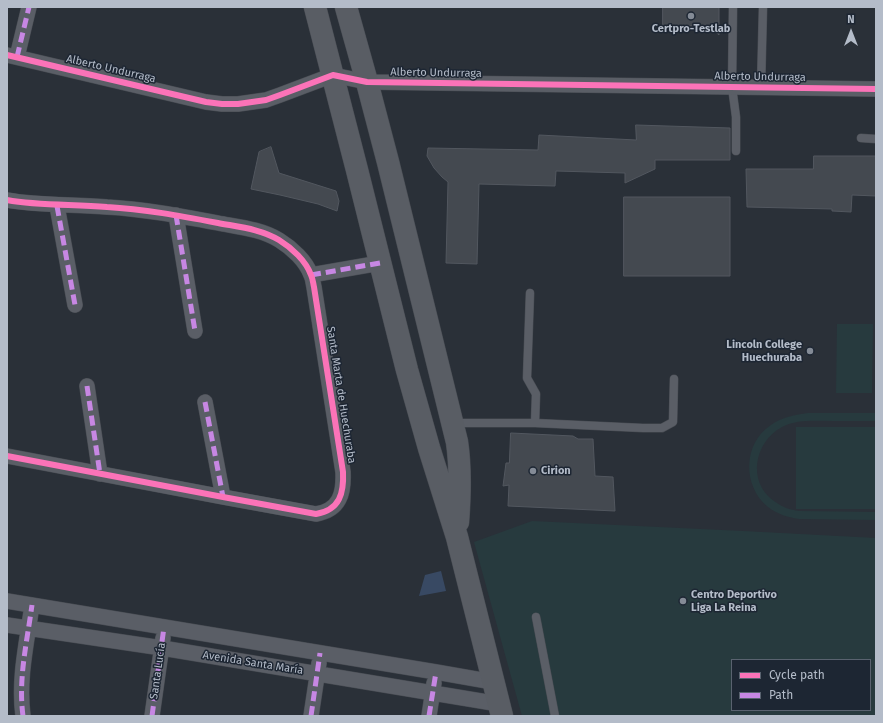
<!DOCTYPE html>
<meta charset="utf-8">
<style>
body{margin:0}
#map{position:relative;width:883px;height:723px;overflow:hidden;background:#2a3038;font-family:"Fira Sans",sans-serif}
canvas{display:block}
.frame{position:absolute;inset:0;border:8px solid #b4bcc9;pointer-events:none}
.legend{position:absolute;left:731px;top:659px;width:140px;height:52px;box-sizing:border-box;background:#1d2633;border:1px solid #59626f;margin:0;padding:5px 7px;list-style:none;font-size:12px;color:#b4bcc9}
.legend li{display:flex;align-items:center;gap:8px;height:20px}
.legend b{width:20px;border:1px solid #59626f}
.north{position:absolute;left:831px;top:12px;width:40px;height:40px;-webkit-text-stroke:3px #1d2633;paint-order:stroke;rotate:0deg;font-size:11px;font-weight:700;line-height:16px;text-align:center;color:#b4bcc9}
.north::after{content:'';display:block;margin:auto;width:14px;height:18px;background:#b4bcc9;clip-path:polygon(50% 0,100% 100%,50% 72%,0 100%)}
</style>
<div id="map">
<canvas width="883" height="723"></canvas>
<div class="frame"></div>
<ul class="legend">
<li><b style="height:5px;background:#fb73b8"></b>Cycle path</li>
<li><b style="height:5px;background:#c787e3"></b>Path</li>
</ul>
<div class="north">N</div>
</div>
<script>
const g = document.querySelector('canvas').getContext('2d');
g.lineJoin = 'round';
function fillPath(path, color) { g.fillStyle = color; g.fill(path, 'evenodd'); }
function trace(path, color, width, dash) { g.strokeStyle = color; g.lineWidth = width; g.lineCap = dash ? 'butt' : 'round'; g.setLineDash(dash || []); g.stroke(path); }
function label(font, color, halo, rows, align = 'center') {
  g.font = font + ' "Fira Sans",sans-serif'; g.lineWidth = 3; g.setLineDash([]); g.textBaseline = 'middle'; g.strokeStyle = halo; g.fillStyle = color; for (const [text, x, y, turn = 0] of rows) {
    g.save(); g.translate(x, y); g.rotate((+turn || 0) * Math.PI / 180); g.textAlign = isNaN(turn) ? turn : align; if (halo) g.strokeText(text, 0, 0); g.fillText(text, 0, 0); g.restore();
  }
}
fillPath(new Path2D(`
 M837,324h36l-1,69h-36z
 M808,413h68v8c-14,0 -29,0 -43,0 -17,0 -36,-2 -51,6 -28,15 -35,55 -8,74 8,6 16,9 25,10l77,1v8l-77,-1c-12,-2 -22,-5 -31,-12 -26,-21 -25,-64 3,-82 11,-8 24,-10 37,-12z
 M796,427h80v82h-80z
 M532,521l211,10 133,7v178h-354l-48,-174zM732,660h138v50h-138z`), '#273a3e');
fillPath(new Path2D(`
 M441,571l5,20 -27,5 6,-21z`), '#384963');
const building = new Path2D(`
 M663,7h56v28l-10,-9h-46z
 M636,125l94,3v32h-75v9l-30,14v-10l-69,-2 -1,15 -76,-2 -2,80 -31,-1 2,-81 -6,-5 -8,-9 -7,-12 1,-8 110,2 1,-15 97,5z
 M271,147l8,26 57,18 3,10 -2,10 -19,-7 -38,-9 -29,-6 8,-37z
 M814,156h62v40l-24,-1 -1,17 -19,-1v-2l-85,-2 -1,-38h67z
 M624,197h106v79h-106z
 M511,433l62,3 5,3h15l2,37 18,1 2,34 -107,-5 1,-21 -6,1 3,-23h3z`);
fillPath(building, '#444950');
trace(building, '#52575f', 1);
const lane = new Path2D(`
 M733,7l-1,80 4,30v34
 M761,87l2,-80
 M861,138l15,1
 M530,293l-3,85 9,16 -1,29
 M453,423h82l108,5h19l11,-6 1,-43
 M536,617l19,99`);
const street = new Path2D(`
 M7,55l199,47 16,2h16l28,-4 14,-5 53,-20 34,7 509,7
 M17,57l12,-50
 M7,200c33,6 66,4 100,7 37,2 74,9 111,16 21,4 43,6 61,17 13,8 27,21 32,35 2,4 2,8 3,12l29,185c1,21 -3,38 -27,42l-93,-17 -216,-41
 M57,206l18,99
 M176,215l19,116
 M311,275l69,-12
 M87,386l13,88
 M205,402l18,95
 M7,601l429,71 57,10
 M7,625l155,23 337,56
 M23,716c-5,-37 4,-74 9,-111
 M152,716l11,-78
 M311,716l8,-53
 M429,716l5,-33`);
const secondary = new Path2D(`
 M315,7l42,163 50,200 22,78 28,89 45,179
 M346,7l21,75 21,80 69,280c4,27 3,53 1,80`);
trace(lane, '#484c53', 9);
trace(street, '#484c53', 16);
trace(secondary, '#484c53', 23);
trace(lane, '#5a5e66', 8);
trace(street, '#5a5e66', 15);
trace(secondary, '#595d64', 22);
trace(new Path2D(`
 M17,57l12,-50
 M57,206l18,99
 M176,215l19,116
 M311,275l69,-12
 M87,386l13,88
 M205,402l18,95
 M23,716c-5,-37 4,-74 9,-111
 M152,716l12,-89
 M311,716l9,-63
 M429,716l7,-44`), '#c787e3', 5, [10, 5]);
trace(new Path2D(`
 M7,55l199,47 16,2h16l28,-4 14,-5 53,-20 34,7 509,7
 M7,200c33,6 66,4 100,7 37,2 74,9 111,16 21,4 43,6 61,17 13,8 27,21 32,35 2,4 2,8 3,12l29,185c1,21 -3,38 -27,42l-93,-17 -216,-41`), '#fb73b8', 6);
for (const [x, y, r, color] of [
 [691,16,4,"#848b96"],
 [810,351,4,"#848b96"],
 [533,471,4,"#848b96"],
 [683,601,4,"#848b96"]
]) { const dot = new Path2D(); dot.arc(x, y, r, 0, 2 * Math.PI); g.fillStyle = color; g.fill(dot); trace(dot, '#1d2633', 1.5); }
label('bold 11px', '#b4bcc9', '#1d2633', [
 ["Certpro-Testlab",691,29,"center"],
 ["Lincoln College",802,345,"right"],
 ["Huechuraba",802,358,"right"],
 ["Cirion",541,471],
 ["Centro Deportivo",691,595],
 ["Liga La Reina",691,608]
], 'left');
label('11px', '#b4bcc9', '#1d2633', [
 ["Alberto Undurraga",111,69,13],
 ["Alberto Undurraga",436,73,1],
 ["Alberto Undurraga",760,77,1],
 ["Santa Marta de Huechuraba",341,395,81],
 ["Avenida Santa María",253,663,9],
 ["Santa Lucía",158,671,-82]
]);
</script>
